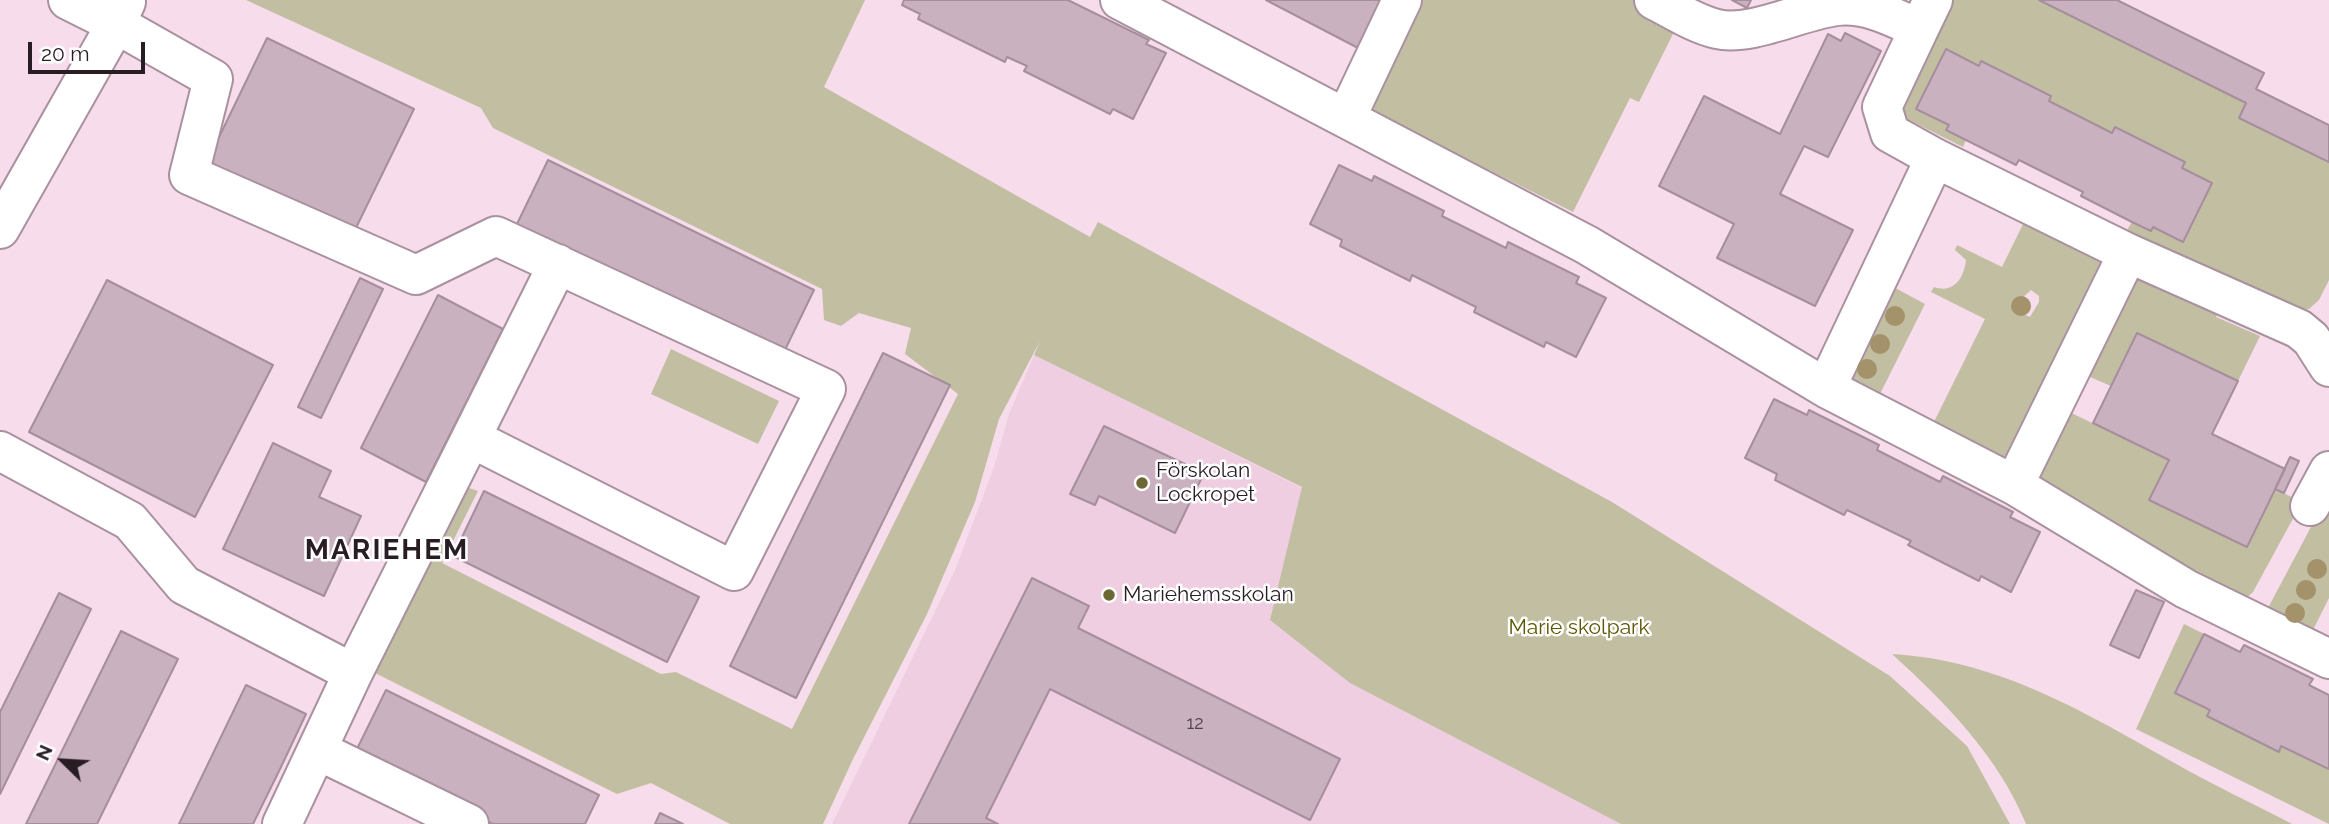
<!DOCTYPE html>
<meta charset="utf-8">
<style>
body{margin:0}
#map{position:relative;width:2329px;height:824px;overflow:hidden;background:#f7dcec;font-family:Raleway,sans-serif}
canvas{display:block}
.north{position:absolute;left:28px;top:726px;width:70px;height:70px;-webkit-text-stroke:5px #fff;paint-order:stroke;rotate:294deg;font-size:19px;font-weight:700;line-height:28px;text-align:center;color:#271d23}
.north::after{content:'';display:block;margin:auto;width:24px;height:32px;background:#271d23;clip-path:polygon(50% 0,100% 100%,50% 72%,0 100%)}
.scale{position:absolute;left:28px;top:42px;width:117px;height:32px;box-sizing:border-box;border:4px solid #271d23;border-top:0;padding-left:9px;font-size:21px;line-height:24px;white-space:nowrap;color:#271d23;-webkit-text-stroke:5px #fff;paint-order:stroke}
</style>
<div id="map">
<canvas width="2329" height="824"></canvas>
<div class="north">N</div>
<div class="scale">20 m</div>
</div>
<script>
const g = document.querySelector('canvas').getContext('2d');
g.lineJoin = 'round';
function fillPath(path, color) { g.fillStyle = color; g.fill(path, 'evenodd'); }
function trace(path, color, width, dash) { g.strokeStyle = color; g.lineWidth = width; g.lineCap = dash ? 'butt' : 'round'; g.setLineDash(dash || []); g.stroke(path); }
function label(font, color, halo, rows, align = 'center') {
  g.font = font + ' Raleway,sans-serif'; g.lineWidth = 5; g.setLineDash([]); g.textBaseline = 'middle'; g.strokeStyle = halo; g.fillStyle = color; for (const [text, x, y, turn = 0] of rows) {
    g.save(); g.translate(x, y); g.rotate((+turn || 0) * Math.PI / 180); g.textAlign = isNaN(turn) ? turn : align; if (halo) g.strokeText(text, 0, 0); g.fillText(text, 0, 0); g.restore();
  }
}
fillPath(new Path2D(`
 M1034,355l268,133 48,195 271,141h-789l123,-254 39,-103 15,-53z`), '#efcee2');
fillPath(new Path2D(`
 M246,0h619l-41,87 266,150 8,-15 514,280 278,174 77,70 43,78h-389l-271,-141 -80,-63 32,-133 -268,-132 6,-14 -41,78 -24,83 -48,112 -74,145 -30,65h-93l-79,-41 -34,11 -252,-126 95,-183 18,6 -36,72 219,111 15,-2 116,57 166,-335 -53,-40 6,-26 -52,-15 -18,13 -17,-6 -2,-31 -329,-161 -12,-20z
 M1418,0h236l21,30 -36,72 -9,-4 -57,114 -209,-104z
 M1950,0h89l207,103 -7,15 90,44v118l-10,20 -10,9h-15l-168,-77 6,-10 18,9 3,-4 30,15 29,-59 -30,-15 3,-7 -70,-34 -3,6 -63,-32 2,-6 -70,-34 -2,5 -33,-16 3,75 -2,5 19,10 -3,7 -56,-28 -5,-8v-12z
 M2030,210l84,42 4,9 -106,217 -174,-89 -3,-4 49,-103 41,22 -50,100 54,28 56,-113 -54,-27 3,-5c20,7 30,-9 32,-27l-11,-10 2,-5 45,22zM2031,290l8,6v6l-9,15 -13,-6 4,-12z
 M2131,274l90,31 -5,12 44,19 -22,45 -101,-48 -26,53 -28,-12z
 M671,349l108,52 -21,43 -107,-50z
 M2063,409l106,51 -19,40 97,47 28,-58 27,13 -49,90 -9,8 -215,-119z
 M2329,493v105l-19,38 -42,-28z
 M2184,624l20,10 -28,59 34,17 -3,6 71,35 3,-5 48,23v55l-193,-95z
 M1892,654c107,6 194,59 286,111 37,21 76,39 114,59h-266c-27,-67 -82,-123 -134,-170z`), '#c1bea1');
const building = new Path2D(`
 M904,0h164l81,40 -3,4 20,9 -33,66 -20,-10 -3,5 -86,-43 3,-5 -20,-9 -2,5 -87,-43 2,-5 -18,-9z
 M1266,0h119l-25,49z
 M1732,0h19l-4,8z
 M2039,0h78l147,73 -8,16 73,36v37l-90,-44 7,-15z
 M1845,33l36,18 -53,106 -24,-11 -24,48 73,36 -38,76 -98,-48 17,-34 -75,-38 45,-90 76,38 48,-100 13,7z
 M267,38l147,71 -61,125 -146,-72z
 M1946,49l33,17 2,-5 70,35 -2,5 63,32 3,-6 70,35 -3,6 30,15 -29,59 -30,-15 -2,4 -19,-9 -51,-26 2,-4 -64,-32 -3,5 -70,-35 3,-5 -33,-16z
 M548,160l266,130 -32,66 -266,-130z
 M1339,165l33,16 2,-5 70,35 -2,5 64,32 2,-6 71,35 -3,6 30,15 -30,59 -30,-15 -2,5 -70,-35 2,-5 -64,-32 -2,6 -70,-35 2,-6 -32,-16z
 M360,278l23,11 -62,129 -23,-11z
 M107,280l166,85 -78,152 -166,-85z
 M438,295l65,34 -77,153 -65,-34z
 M2137,333l101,48 -26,53 73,35 -38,78 -98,-47 20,-40 -76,-37z
 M883,353l67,32 -154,313 -66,-32z
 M1774,399l33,16 2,-5 70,35 -2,5 63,32 3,-6 70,36 -3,5 30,15 -29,60 -30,-16 -2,5 -71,-36 3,-4 -64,-31 -3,5 -69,-35 2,-6 -32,-16z
 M1104,426l100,47 -29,60 -76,-37 -4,9 -25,-11z
 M273,443l58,28 -12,26 42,19 -37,80 -101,-47z
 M2290,457l9,4 -15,32 -9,-4z
 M484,491l215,106 -32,65 -214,-106z
 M1032,578l57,28 -11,22 262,131 -30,61 -260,-131 -64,129 12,6h-89z
 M2136,590l28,12 -25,56 -29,-13z
 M59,593l32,16 -91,185v-82z
 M121,631l57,28 -81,165h-71z
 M2204,634l36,18 4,-7 69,34 -4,6 20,10v74l-48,-23 -2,6 -72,-36 3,-6 -35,-17z
 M246,685l60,29 -25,53 -28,57h-74z
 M386,690l213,105 -14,29h-92l-139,-69z
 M660,813l23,11h-28z`);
fillPath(building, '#cab1c0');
trace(building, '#a68e9d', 2);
const minor = new Path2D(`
 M68,0l48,24 97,55 -24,96 227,100 80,-39 330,153 -92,182 -263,-133 87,-174
 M1120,0l467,245 239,143 188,97 172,104 143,70
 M1654,0c20,10 41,24 63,29 34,8 85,-19 120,-23 30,-3 56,11 82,23l14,-29
 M1919,29l-37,78 8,26 45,25
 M1346,118l56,-118
 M0,229l116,-205 10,-22
 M1826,388l109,-230 193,95 171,76 12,10 18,28
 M0,451l130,70 54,64 169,88 -71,151
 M2014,485l114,-232
 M2310,506l19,-35
 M353,673l118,-235
 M317,750l152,74`);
trace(minor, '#aa91a0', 42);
trace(minor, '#fff', 38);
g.fillStyle = '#a3926a';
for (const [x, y] of [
 [2021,306],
 [1895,316],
 [1880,344],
 [1867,369],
 [2317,569],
 [2306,590],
 [2295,613]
]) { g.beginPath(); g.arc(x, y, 10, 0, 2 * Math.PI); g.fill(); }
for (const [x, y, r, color] of [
 [1142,483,7,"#6c6734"],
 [1109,595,7,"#6c6734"]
]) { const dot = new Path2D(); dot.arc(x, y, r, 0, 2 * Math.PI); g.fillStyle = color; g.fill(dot); trace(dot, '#fff', 2.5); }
label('18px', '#50424a', null, [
 ["12",1195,724]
]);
label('21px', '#271d23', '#fff', [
 ["Förskolan",1156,471],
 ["Lockropet",1156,495],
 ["Mariehemsskolan",1123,595]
], 'left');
label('21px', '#5e5600', '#fff', [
 ["Marie skolpark",1579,628]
]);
g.letterSpacing = '2px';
label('bold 28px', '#271d23', '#fff', [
 ["MARIEHEM",387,551]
]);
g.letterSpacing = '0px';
</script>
